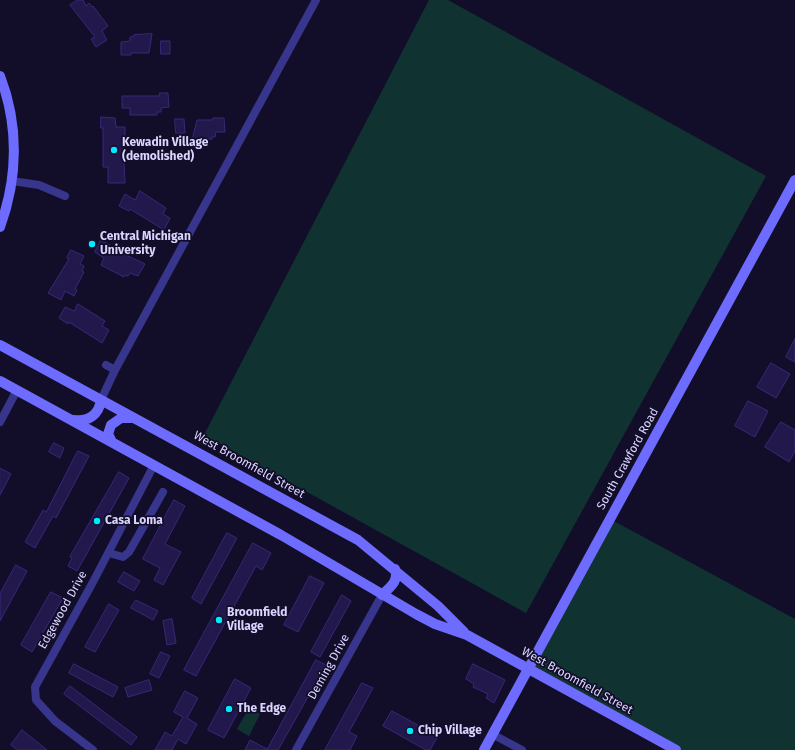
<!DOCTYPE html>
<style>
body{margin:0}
canvas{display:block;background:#120e29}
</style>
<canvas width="795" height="750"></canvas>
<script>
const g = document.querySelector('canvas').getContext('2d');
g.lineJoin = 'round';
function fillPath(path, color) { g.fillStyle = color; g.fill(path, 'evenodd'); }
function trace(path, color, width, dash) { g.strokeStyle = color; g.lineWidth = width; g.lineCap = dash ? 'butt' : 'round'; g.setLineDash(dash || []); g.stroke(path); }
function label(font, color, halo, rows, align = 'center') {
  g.font = font + ' "Fira Sans",sans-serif'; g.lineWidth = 3.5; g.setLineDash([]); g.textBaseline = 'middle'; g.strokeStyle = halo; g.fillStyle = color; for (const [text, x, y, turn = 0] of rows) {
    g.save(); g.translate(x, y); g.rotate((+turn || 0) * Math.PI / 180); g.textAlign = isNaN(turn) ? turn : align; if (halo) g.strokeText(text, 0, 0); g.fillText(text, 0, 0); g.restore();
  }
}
fillPath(new Path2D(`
 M429,0h19l318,176 -240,437 -322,-178z
 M610,519l185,100v131h-115l-152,-84z
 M249,708l11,6 -11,22 -12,-7z`), '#103332');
const building = new Path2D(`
 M78,0h5l3,6 3,-3 3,4 1,-1 15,20 -6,5 5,9 -11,7 -5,-8 4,-2 -25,-32z
 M152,34l-3,19h-18v2h-10v-13l9,-1v-4l4,-1v-1z
 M161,41h9v13h-9z
 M160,93h8l1,14 -8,1v4h-4v3h-27v-7h-8v-12h37z
 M101,117l14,1 1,9h9v10h-2l2,46h-17v-16h-5v-39h-2z
 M213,118h11l1,14h-9l-1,5h-3v2l-20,1 5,-20h16z
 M175,119h9l1,14h-9z
 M140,191l26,17 -3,6 7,4 -6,12 -34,-21 -1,2 -10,-5 6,-12 10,6z
 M101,240l9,5 -1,2 36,17 -7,12 -8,-3 -2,3 -3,-1 -1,2 -23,-12 3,-7 -9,-6z
 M71,250l13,6 -4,8 4,2 -2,5 2,1 -9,17 2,1 -3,6 -9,-5 -4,9 -13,-7 21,-34 -2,-1z
 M78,304l27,17 -3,5 7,4 -7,13 -33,-21 -1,2 -9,-6 6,-11 9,4z
 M795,339v23l-9,-5z
 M771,363l19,11 -14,24 -19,-11z
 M748,401l20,10 -13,26 -20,-11z
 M781,422l14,8v21l-6,11 -24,-15z
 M54,443l10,5 -4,10 -11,-6z
 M78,451l11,5 -33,62 -3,-2 -18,32 -10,-6 18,-32 3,2z
 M0,468l11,6 -11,21z
 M119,472l10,6 -52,93 -9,-5 4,-8 -2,-1z
 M174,500l11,6 -20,38 16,8 -18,33 -9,-5 6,-12 -17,-9z
 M227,533l10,5 -36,66 -9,-6z
 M253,543l18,10 -9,17 -6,-4 -60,110 -12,-6z
 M16,565l11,6 -27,50v-27z
 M124,572l16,9 -6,10 -16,-9z
 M310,576l14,7 -26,49 -14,-7z
 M51,592l12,6 -31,54 -11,-7z
 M342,595l9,6 -31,56 -9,-5z
 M136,600l22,11 -5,9 -22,-12z
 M109,604l10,6 -24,42 -10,-5z
 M172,619l4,24 -9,2 -4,-24z
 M161,652l9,4 -11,22 -9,-4z
 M316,660l10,5 -48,85h-33l5,-10 17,9z
 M74,664l44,23 -5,10 -44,-24z
 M473,664l32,16 -11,23 -8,-5 2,-4 -15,-7 1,-3 -8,-5z
 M235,679l16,9 -27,50 -16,-8z
 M149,680l3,10 -24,7 -3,-9z
 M362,683l11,5 -24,44 8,4 -7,14h-25z
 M70,686l67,51 -6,8 -67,-51z
 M185,691l13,7 -11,20 10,6 -11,20 -8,-5 -6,11h-17l10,-18 7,4 11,-19 -9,-5z
 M392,711l46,25 -8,14h-4l-43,-24z
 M22,730l25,20h-30l-6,-5z`);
fillPath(building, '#22184b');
trace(building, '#372879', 1);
trace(new Path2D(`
 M12,181l27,4 26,11
 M106,365l9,5
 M101,400l14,-30 201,-370
 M0,422l17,-32
 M109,553l14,4 6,-5 34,-60
 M492,734l30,16
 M93,750l-38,-29 -19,-21 -1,-13 58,-105 61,-117
 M296,750l86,-155`), '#37358c', 8);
trace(new Path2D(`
 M0,76c19,49 18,102 0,151
 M0,345l358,195 80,66 26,26
 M0,381l281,154 135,79 19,10 32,11 209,115
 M74,420c14,2 25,-5 27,-20
 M112,442l-4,-8 3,-9 10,-7h13
 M382,595c8,-8 17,-13 13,-26
 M484,750l311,-570`), '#6e6cff', 10);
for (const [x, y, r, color] of [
 [114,150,4,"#01e9ff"],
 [92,244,4,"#01e9ff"],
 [97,521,4,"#01e9ff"],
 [219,620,4,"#01e9ff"],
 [229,709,4,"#01e9ff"],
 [410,731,4,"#01e9ff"]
]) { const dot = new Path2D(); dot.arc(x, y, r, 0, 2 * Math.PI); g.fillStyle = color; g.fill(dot); trace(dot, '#120e29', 1.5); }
label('bold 12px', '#dad5ff', '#120e29', [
 ["Kewadin Village",122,143],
 ["(demolished)",122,157],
 ["Central Michigan",100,237],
 ["University",100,251],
 ["Casa Loma",105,521],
 ["Broomfield",227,613],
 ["Village",227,627],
 ["The Edge",237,709],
 ["Chip Village",418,731]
], 'left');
label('12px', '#dad5ff', '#120e29', [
 ["South Crawford Road",628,459,-61],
 ["West Broomfield Street",249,465,29],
 ["Edgewood Drive",63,610,-61],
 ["Deming Drive",329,667,-61],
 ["West Broomfield Street",577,681,29]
]);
</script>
